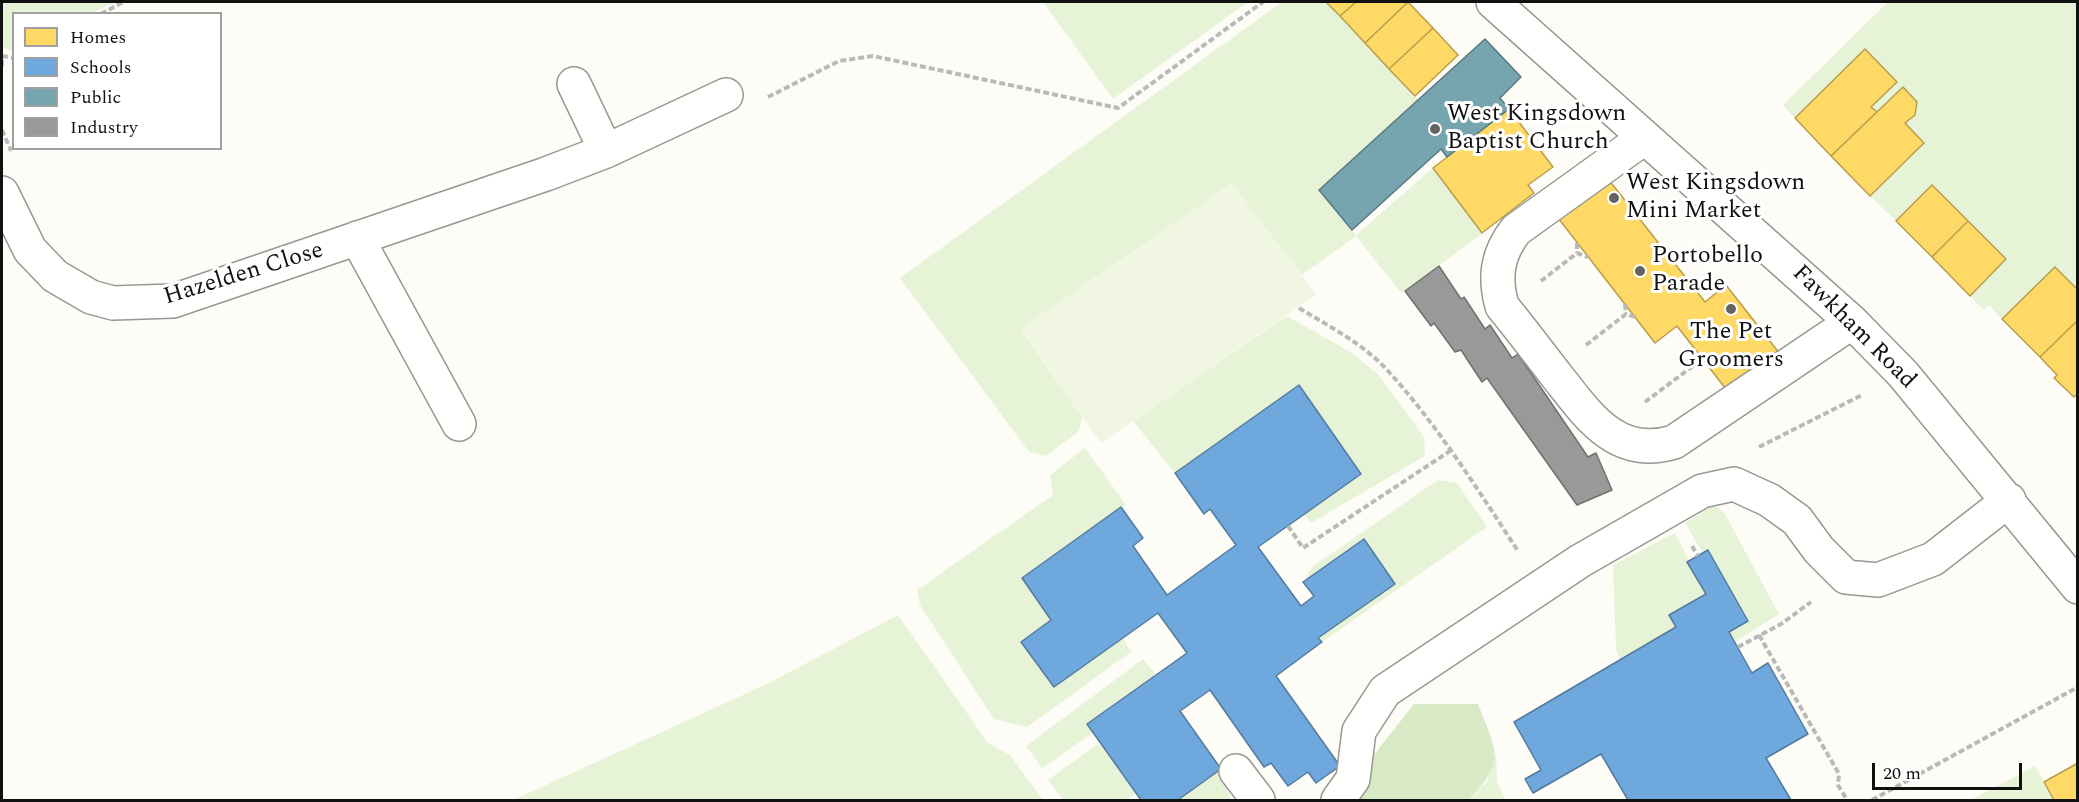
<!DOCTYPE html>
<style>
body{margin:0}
#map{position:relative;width:2079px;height:802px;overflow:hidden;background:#fdfcf7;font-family:Spectral,serif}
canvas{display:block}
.frame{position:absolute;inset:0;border:3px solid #111;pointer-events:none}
.legend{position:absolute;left:12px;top:12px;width:210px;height:138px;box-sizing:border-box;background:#fff;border:2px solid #a0a0a0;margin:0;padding:8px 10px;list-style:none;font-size:18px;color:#111}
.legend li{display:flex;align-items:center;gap:12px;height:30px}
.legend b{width:30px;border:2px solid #a0a0a0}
.scale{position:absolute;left:1872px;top:763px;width:150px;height:27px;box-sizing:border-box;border:3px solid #111;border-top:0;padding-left:8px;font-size:18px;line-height:21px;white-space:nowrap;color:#111;-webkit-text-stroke:4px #fff;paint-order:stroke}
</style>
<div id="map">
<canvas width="2079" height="802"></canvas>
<div class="frame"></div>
<ul class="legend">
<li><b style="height:16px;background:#ffd966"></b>Homes</li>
<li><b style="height:16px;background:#6fa8dc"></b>Schools</li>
<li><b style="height:16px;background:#76a5af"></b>Public</li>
<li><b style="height:16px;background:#999"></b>Industry</li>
</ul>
<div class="scale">20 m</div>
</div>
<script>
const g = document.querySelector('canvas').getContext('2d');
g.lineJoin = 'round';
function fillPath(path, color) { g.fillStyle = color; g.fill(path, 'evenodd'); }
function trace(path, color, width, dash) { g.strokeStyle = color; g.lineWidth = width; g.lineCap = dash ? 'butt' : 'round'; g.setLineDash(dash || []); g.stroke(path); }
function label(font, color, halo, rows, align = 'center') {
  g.font = font + ' Spectral,serif'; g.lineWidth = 6; g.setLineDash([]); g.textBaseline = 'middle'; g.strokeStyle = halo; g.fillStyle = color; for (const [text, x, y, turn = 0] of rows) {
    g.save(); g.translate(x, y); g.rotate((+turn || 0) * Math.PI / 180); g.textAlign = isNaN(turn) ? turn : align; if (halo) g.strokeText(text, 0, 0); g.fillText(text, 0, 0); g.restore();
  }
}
fillPath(new Path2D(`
 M3,2h113l-24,11 -78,1 -2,38 -10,-6z
 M1043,2h205l-135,97z
 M1282,2h44l93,98 -100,89 37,46 77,-67 49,66 -81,59 -45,-57 -54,39 -71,-91 -209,147 60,86 -3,14 -33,25 -17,-4 -129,-174z
 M1888,2h189v288l-22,-23 -53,52 -13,-14 -5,5 -14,-14 36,-37 -74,-74 -36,36 -26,-25 54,-53 -19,-20 10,-8 2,-13 -14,-15 -26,25 -6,-5 25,-25 -31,-32 -70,68 -12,-13z
 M1287,316l65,37 26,21 46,63 1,19 -114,67 -8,-9 58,-40 -62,-89 -124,88 -42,-52z
 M1085,448l41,57 -104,73 29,42 -29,22 32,45 69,-49 8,14 -104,75 -33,-8 -74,-114 -3,-15 136,-95 -3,-20z
 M1438,480l19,3 30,44 -165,115 -4,-4 77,-54 -31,-45 -61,43 9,-15z
 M1710,507h8l7,7 54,100 -44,28 -6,-10 19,-11 -40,-70 -5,2 -18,-30z
 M1675,533l31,61 -36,21 6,12 -56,33 -4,-11 -3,-84z
 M898,615l90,128 22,12 33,45h-530l254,-116z
 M1143,659l13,16 -69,49 6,9 -51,35 -16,-22z
 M1099,743l37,51 -10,6h-63l-15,-20z
 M1496,752l1,31 9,17h-37l19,-20z
 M2035,766l19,34h-83z
 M1221,769l10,31h-53z`), '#e7f3d7');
fillPath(new Path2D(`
 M1414,704h64c18,47 29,56 -9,96h-111l15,-44z`), '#d8eac5');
fillPath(new Path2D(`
 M1232,183l84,112 -215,148 -79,-112 2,-5z`), '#f0f6e1');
const homes = new Path2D(`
 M1326,2h30l-16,14z
 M1356,2h52l-43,41 -25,-27z
 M1408,2l25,26 -44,41 -24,-26z
 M1433,28l25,27 -43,41 -26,-27z
 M1865,49l32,33 -26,25 6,5 -46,44 -36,-38z
 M1903,87l14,15 -2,13 -10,8 19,20 -54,53 -39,-40z
 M1509,109l44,58 -25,18 6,8 -52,40 -49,-65z
 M1605,175l100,127 21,-17 54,69 -51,39 -52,-67 -22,17 -100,-129z
 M1932,185l36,36 -36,36 -36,-36z
 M1968,221l38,38 -36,37 -38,-39z
 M2055,267l23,23v30l-38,37 -38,-38z
 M2078,320v73l-4,4 -20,-19 3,-3 -17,-18z
 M2078,763v37h-24l-10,-18z`);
fillPath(homes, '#ffd966');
trace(homes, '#b89d4c', 1.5);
const schools = new Path2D(`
 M1299,385l62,89 -103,73 43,59 13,-10 -11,-14 61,-43 31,45 -77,54 4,4 -46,34 64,90 -24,17 -8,-11 -20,14 -17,-23 -7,4 -54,-77 -30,21 41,58 -43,31h-37l-54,-76 100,-71 -29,-40 -104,74 -33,-45 30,-22 -29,-42 99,-71 22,31 -10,8 34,49 69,-50 -26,-36 -6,5 -29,-41z
 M1708,550l40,71 -19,11 23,41 16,-10 40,71 -42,24 25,42h-163l-27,-46 -68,39 -8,-14 16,-9 -27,-48 162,-95 -7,-12 37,-21 -19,-32z`);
fillPath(schools, '#6fa8dc');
trace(schools, '#537b9f', 1.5);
const public = new Path2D(`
 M1485,39l36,38 -21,21 9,11 -62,48 -6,-8 -89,81 -33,-40z`);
fillPath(public, '#76a5af');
trace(public, '#587980', 1.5);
const industry = new Path2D(`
 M1439,266l22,33 3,-2 21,32 5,-4 22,33 6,-4 70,103 8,-4 16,37 -35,15 -90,-127 -5,4 -21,-32 -6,2 -21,-29 -3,3 -26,-35z`);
fillPath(industry, '#999');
trace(industry, '#707070', 1.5);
const minor = new Path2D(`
 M1493,2l359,320 51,52 175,213
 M574,84l32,67
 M1644,138l-128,92c-19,24 -22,47 -14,76 19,23 36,46 54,69 31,39 60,85 118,67l178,-120
 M2,193l28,57 25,26 36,21 22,6 60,-2 373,-127 60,-23 120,-56
 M357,238l102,186
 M1236,771l22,29
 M1338,800l15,-21 6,-48 26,-40 195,-130 122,-70 32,-7 35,16 28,20 22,30 27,27 32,3 55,-21 76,-59`);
trace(minor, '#979795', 36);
trace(new Path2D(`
 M101,14l22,-12
 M2,56l12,2
 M2,66v-10
 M768,97l71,-36 34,-5 245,52 145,-106
 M2,130l9,21
 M1577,243v10
 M1541,281l36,-28 11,4
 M1625,304l1,10
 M1299,308c31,19 65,36 90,64 49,54 89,118 129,179
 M1586,345l40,-31 9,3
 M1697,363l2,-9
 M1645,402l52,-39h10
 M1759,447l103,-52
 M1288,526l15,22 147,-97
 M1692,546l6,10
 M1759,635l80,139 -1,11 9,15
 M1738,647l43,-23 30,-22
 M1872,800l206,-113`), '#b9b9b8', 4, [6, 3]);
trace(minor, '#fffffe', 33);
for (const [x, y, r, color] of [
 [1435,129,6,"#646362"],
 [1614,198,6,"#646362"],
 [1640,271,6,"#646362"],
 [1731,309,6,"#646362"]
]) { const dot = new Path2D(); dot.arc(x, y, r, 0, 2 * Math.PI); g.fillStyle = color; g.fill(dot); trace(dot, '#fff', 2); }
label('24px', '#111', '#fff', [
 ["West Kingsdown",1447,115],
 ["Baptist Church",1447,143],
 ["West Kingsdown",1626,184],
 ["Mini Market",1626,212],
 ["Portobello",1652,257],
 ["Parade",1652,285],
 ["The Pet",1731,333,"center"],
 ["Groomers",1731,361,"center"]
], 'left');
label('24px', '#111', '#fff', [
 ["Hazelden Close",244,275,-17],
 ["Fawkham Road",1853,328,45]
]);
</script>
